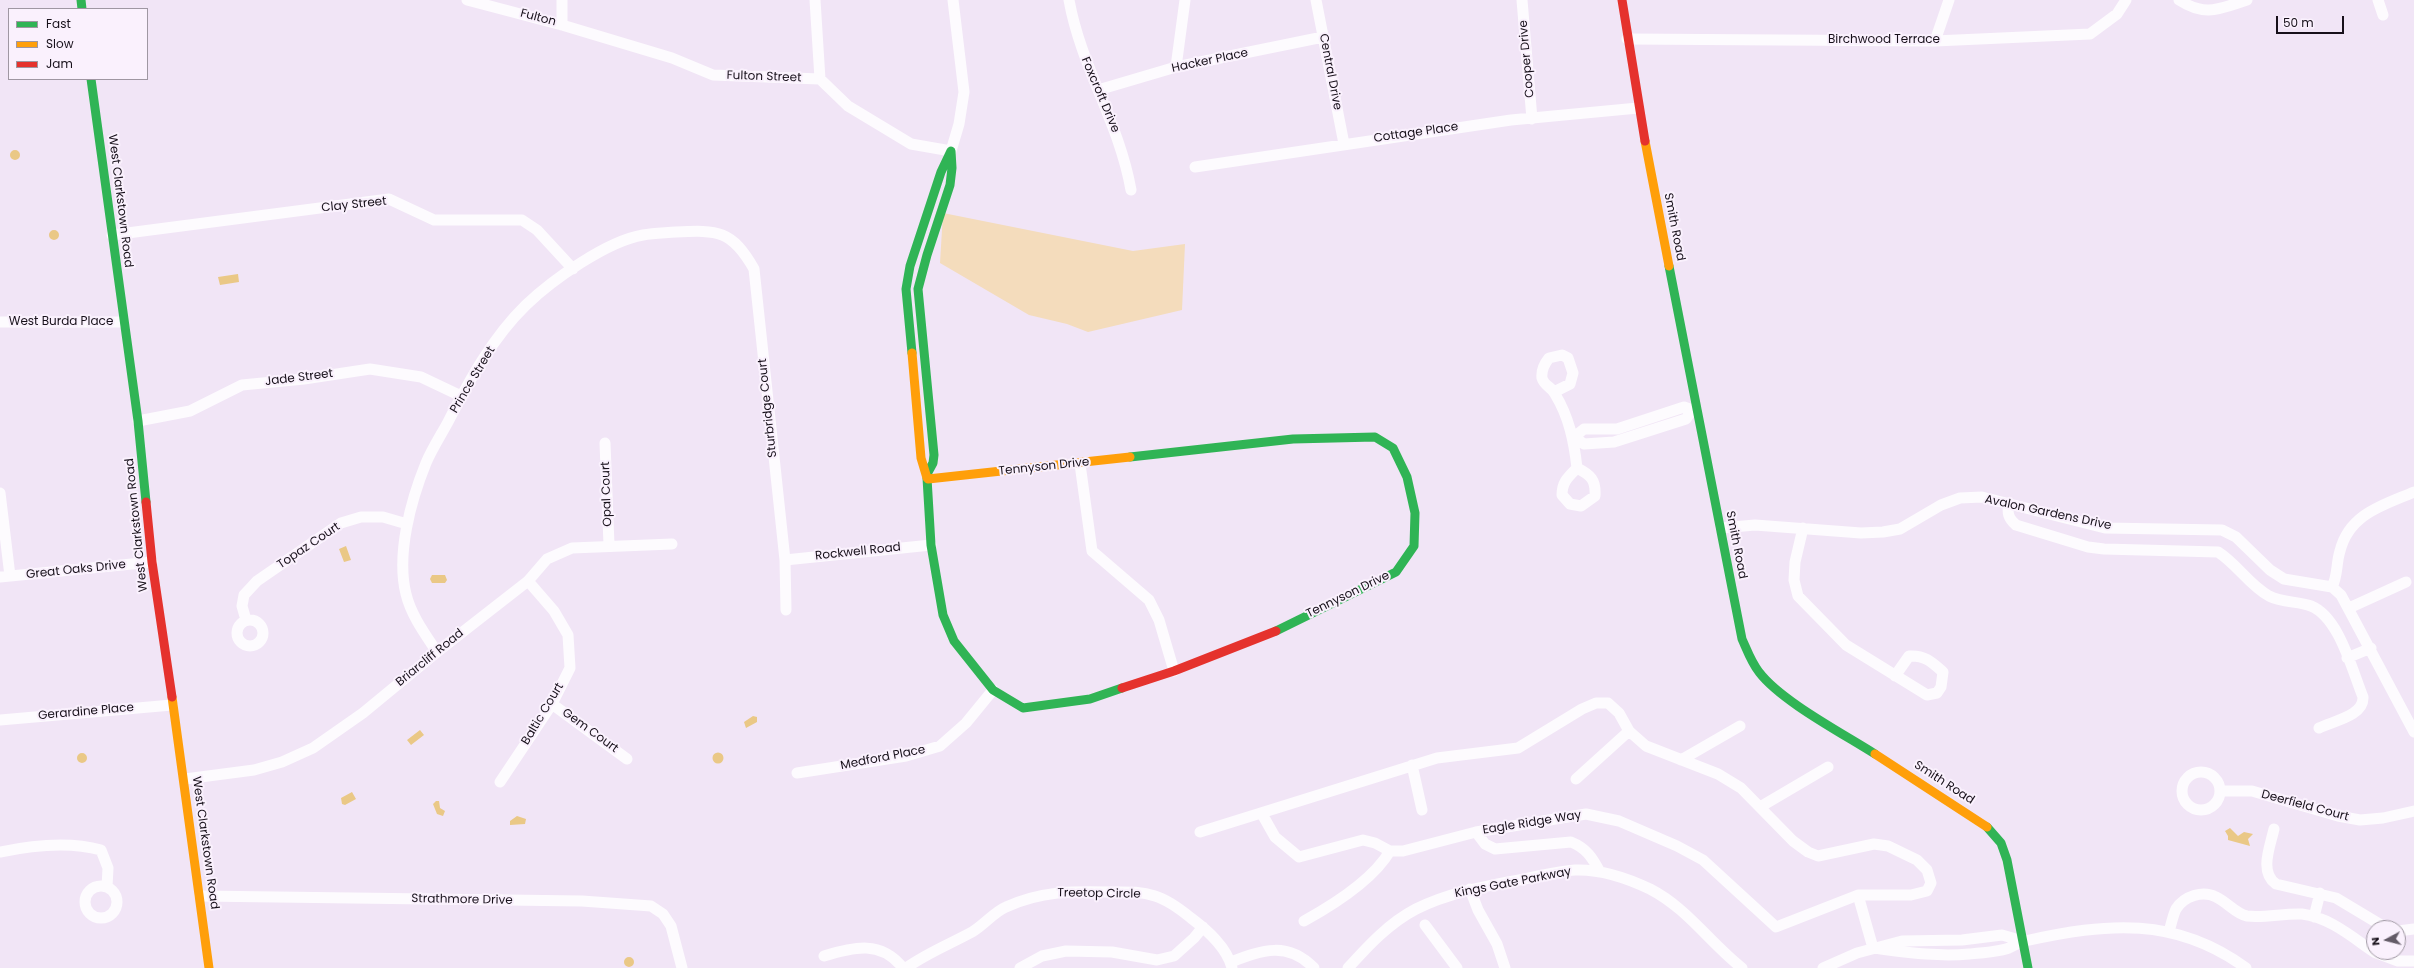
<!DOCTYPE html>
<style>
body{margin:0}
#map{position:relative;width:2414px;height:968px;overflow:hidden;background:#f1e5f6;font-family:Poppins,sans-serif}
canvas{display:block}
.legend{position:absolute;left:8px;top:8px;width:140px;height:72px;box-sizing:border-box;background:#faf1fd;border:1px solid #9f97a2;margin:0;padding:5px 7px;list-style:none;font-size:12px;color:#17101a}
.legend li{display:flex;align-items:center;gap:8px;height:20px}
.legend b{width:20px;border:1px solid #9f97a2}
.north{position:absolute;left:2366px;top:920px;width:40px;height:40px;box-sizing:border-box;background:#faf1fd;border:1px solid #9f97a2;border-radius:50%;rotate:263deg;font-size:11px;font-weight:700;line-height:16px;text-align:center;color:#17101a}
.north::after{content:'';display:block;margin:auto;width:14px;height:18px;background:#635b67;clip-path:polygon(50% 0,100% 100%,50% 72%,0 100%)}
.scale{position:absolute;left:2276px;top:16px;width:68px;height:18px;box-sizing:border-box;border:2px solid #17101a;border-top:0;padding-left:5px;font-size:12px;line-height:14px;white-space:nowrap;color:#17101a;-webkit-text-stroke:3px #faf1fd;paint-order:stroke}
</style>
<div id="map">
<canvas width="2414" height="968"></canvas>
<ul class="legend">
<li><b style="height:5px;background:#30b455"></b>Fast</li>
<li><b style="height:5px;background:#ff9f0a"></b>Slow</li>
<li><b style="height:5px;background:#e5322d"></b>Jam</li>
</ul>
<div class="north">N</div>
<div class="scale">50 m</div>
</div>
<script>
const g = document.querySelector('canvas').getContext('2d');
g.lineJoin = 'round';
function fillPath(path, color) { g.fillStyle = color; g.fill(path, 'evenodd'); }
function trace(path, color, width, dash) { g.strokeStyle = color; g.lineWidth = width; g.lineCap = dash ? 'butt' : 'round'; g.setLineDash(dash || []); g.stroke(path); }
function label(font, color, halo, rows, align = 'center') {
  g.font = font + ' Poppins,sans-serif'; g.lineWidth = 4; g.setLineDash([]); g.textBaseline = 'middle'; g.strokeStyle = halo; g.fillStyle = color; for (const [text, x, y, turn = 0] of rows) {
    g.save(); g.translate(x, y); g.rotate((+turn || 0) * Math.PI / 180); g.textAlign = isNaN(turn) ? turn : align; if (halo) g.strokeText(text, 0, 0); g.fillText(text, 0, 0); g.restore();
  }
}
fillPath(new Path2D(`
 M943,213l190,38 52,-7 -3,66 -94,22 -21,-8 -38,-9 -89,-52z`), '#f4dcbc');
fillPath(new Path2D(`
 M10 155a5 5 0 1 1 10 0a5 5 0 1 1-10 0Z
 M49 235a5 5 0 1 1 10 0a5 5 0 1 1-10 0Z
 M238,274l1,8 -19,3 -2,-8z
 M346,546l5,14 -7,2 -5,-13z
 M432,575h13l2,5 -2,3h-13l-2,-4z
 M753,716l4,1v5l-11,6 -2,-6z
 M420,730l4,5 -13,10 -4,-5z
 M712.5 758a5.5 5.5 0 1 1 11 0a5.5 5.5 0 1 1-11 0Z
 M77 758a5 5 0 1 1 10 0a5 5 0 1 1-10 0Z
 M352,792l4,7 -11,6 -3,-1 -1,-6z
 M436,801h3l1,7 5,3 -2,5 -6,-2 -4,-10z
 M517,816l9,3 -1,5 -15,1v-4z
 M2230,828l8,8 6,-4 9,2 -5,5 2,7 -22,-6v-4l-3,-5z
 M624 962a5 5 0 1 1 10 0a5 5 0 1 1-10 0Z`), '#eac886');
trace(new Path2D(`
 M467,0l95,25 110,33 41,17 107,4 28,27 63,38 40,7 8,-27 5,-32 -11,-92
 M562,0v25
 M815,0l5,79
 M1069,0c12,67 50,122 62,190
 M1316,0l28,144
 M1522,0l10,119
 M2179,0c26,17 40,9 68,0
 M2378,0l5,15
 M1627,39l308,2 155,-7 27,-20 9,-14
 M1935,41l14,-41
 M1176,67l9,-67
 M1098,90l78,-23 147,-30
 M1195,167l316,-47 127,-12
 M112,235l277,-36 45,21h88l15,10 36,39
 M0,322h123
 M1554,392l16,-8 3,-11 -5,-15 -6,-3 -13,3c-4,5 -8,12 -7,20 2,8 10,9 13,16 14,23 19,47 22,74 -9,9 -15,14 -15,27l8,9 11,2 14,-10c1,-16 -4,-21 -18,-28
 M1692,410l-6,9 -72,23 -30,2 -10,-7 10,-8h33l67,-22 8,3 4,-1
 M138,421l52,-10 52,-26 62,-6 66,-10 51,8 40,19
 M605,443l4,102
 M1080,464l12,87 57,49 10,20 15,51
 M0,493l10,83
 M2009,503c-2,10 -1,15 7,22l72,22 16,2 114,3c19,12 31,33 51,44 14,7 29,5 42,10 28,11 41,64 52,91 1,19 -30,24 -44,31
 M1721,528l34,-3 106,8 22,-1 17,-3 41,-24 19,-7 22,-1 123,31 117,2 14,7 34,33 14,9 48,8 9,8 73,137
 M1803,528l-8,34 -1,18 4,16 48,49 81,50 10,-2 4,-6 2,-15c-11,-10 -18,-17 -34,-16l-14,20
 M785,560l146,-15
 M0,577l152,-15
 M2332,587c6,-11 4,-24 8,-36 9,-37 43,-46 74,-59
 M2349,608l57,-26
 M237 633a13 13 0 1 1 26 0a13 13 0 1 1-26 0Z
 M246,620l-4,-14 2,-11 13,-14 84,-58 20,-6h22l24,7
 M437,652c-12,-18 -26,-37 -31,-58 -10,-40 5,-94 20,-131 6,-14 15,-28 22,-41 21,-41 44,-84 78,-117 26,-25 81,-64 117,-70 11,-2 22,-2 33,-3 42,-2 56,-2 78,37l31,291 1,50
 M2347,658l24,-10
 M552,704l75,55
 M0,720l172,-15
 M1681,760l59,-34
 M1412,765l10,45
 M2182 791a19 19 0 1 1 38 0a19 19 0 1 1-38 0Z
 M797,773l109,-17 34,-10 26,-23 27,-33
 M185,779l69,-9 28,-8 31,-14 50,-35 74,-61 91,-71 19,-22 25,-11 100,-4
 M1576,779l53,-48
 M500,782l52,-78 18,-36 -2,-33 -14,-24 -26,-30
 M2220,791h32l86,25 22,4 23,-2 31,-7
 M1760,807l68,-40
 M2274,829c-4,18 -15,43 2,55l60,14 50,30
 M1200,832l237,-74 81,-10 64,-39 14,-6h12l11,10 10,18 17,15 72,28 23,14 52,53 15,11 10,4 56,-12 14,2 29,14 10,10 4,13 -4,8 -16,4h-53l-82,32 -73,-67 -26,-14 -58,-25 -33,-7 -110,18 -73,19h-13l-15,-8 -12,-3 -64,17 -24,-20 -13,-23
 M1476,832l9,12 10,5 76,-7c15,6 21,15 29,30
 M0,852c33,-7 69,-11 101,-2l7,18 -1,19
 M85 902a16 16 0 1 1 32 0a16 16 0 1 1-32 0Z
 M1470,889l8,21 19,34 8,24
 M1858,895l15,53
 M200,896l382,5 69,5 12,8 8,12 11,42
 M2314,917l6,-24
 M1304,921c29,-16 69,-41 86,-70
 M1425,925l32,43
 M2398,931l16,-2
 M2169,932c2,-7 4,-17 7,-23 8,-13 27,-19 40,-12 11,5 20,17 31,19 19,2 37,-3 55,-2 27,3 50,23 72,38
 M1873,948c32,4 63,9 96,6 13,-1 28,-2 40,-6 5,-2 10,-6 16,-7 82,-18 150,-25 221,27
 M2374,952l24,9h16
 M824,956c30,-9 57,-16 79,12
 M1231,962c32,-12 56,-21 83,6
 M906,968c21,-15 44,-24 66,-36 12,-7 22,-20 34,-25 35,-16 67,-16 104,-15 15,0 30,-1 45,4 13,4 25,13 36,22 16,12 36,29 41,50
 M1020,968l22,-12 24,-5 46,1 45,8 17,-4 20,-18 9,-11
 M1348,968c20,-22 41,-45 68,-59 34,-17 71,-23 108,-30 16,-3 34,-8 51,-9 26,-1 52,8 75,19 37,19 60,54 92,79
 M1823,968l34,-15 45,-12 60,-1 40,-5 21,6`), '#fdfbfe', 11);
trace(new Path2D(`
 M81,0l1,9
 M91,79l47,342 8,81
 M1669,266l73,373c5,11 9,23 17,33 22,29 83,61 116,82
 M912,353l-6,-64 4,-23 31,-94 10,-21 1,17 -2,17 -23,70 -9,34 16,166 -1,8 -6,11
 M1130,457l163,-18 82,-2 18,11 14,29 8,36 -1,33 -18,26 -120,59
 M927,478l4,67 12,70 11,26 39,49 30,18 67,-9 32,-11
 M1987,827l14,16 6,17 21,108`), '#30b455', 9);
trace(new Path2D(`
 M1645,141l24,125
 M912,353l9,105 6,20
 M928,479l202,-22
 M172,697l37,271
 M1875,754l112,73`), '#ff9f0a', 9);
trace(new Path2D(`
 M1622,0l23,141
 M146,502l6,60 20,135
 M1122,688l52,-17 102,-40`), '#e5322d', 9);
label('12px', '#17101a', '#faf1fd', [
 ["Fulton",538,18,15],
 ["Birchwood Terrace",1884,40],
 ["Cooper Drive",1527,59,-95],
 ["Hacker Place",1210,61,-12],
 ["Central Drive",1330,72,79],
 ["Fulton Street",764,77,2],
 ["Foxcroft Drive",1100,95,67],
 ["Cottage Place",1416,133,-8],
 ["West Clarkstown Road",120,201,83],
 ["Clay Street",354,205,-6],
 ["Smith Road",1674,227,79],
 ["West Burda Place",61,322],
 ["Jade Street",299,378,-7],
 ["Prince Street",473,380,-59],
 ["Sturbridge Court",768,408,-96],
 ["Tennyson Drive",1044,467,-6],
 ["Opal Court",607,494,-92],
 ["Avalon Gardens Drive",2048,513,12],
 ["West Clarkstown Road",137,525,-96],
 ["Smith Road",1736,545,79],
 ["Topaz Court",309,546,-34],
 ["Rockwell Road",858,552,-6],
 ["Great Oaks Drive",76,570,-6],
 ["Tennyson Drive",1348,595,-26],
 ["Briarcliff Road",430,658,-39],
 ["Gerardine Place",86,712,-5],
 ["Baltic Court",543,714,-59],
 ["Gem Court",590,731,36],
 ["Medford Place",883,758,-11],
 ["Smith Road",1944,783,33],
 ["Deerfield Court",2305,806,15],
 ["Eagle Ridge Way",1532,823,-9],
 ["West Clarkstown Road",205,843,82],
 ["Kings Gate Parkway",1513,883,-11],
 ["Treetop Circle",1099,894,1],
 ["Strathmore Drive",462,900,1]
]);
</script>
